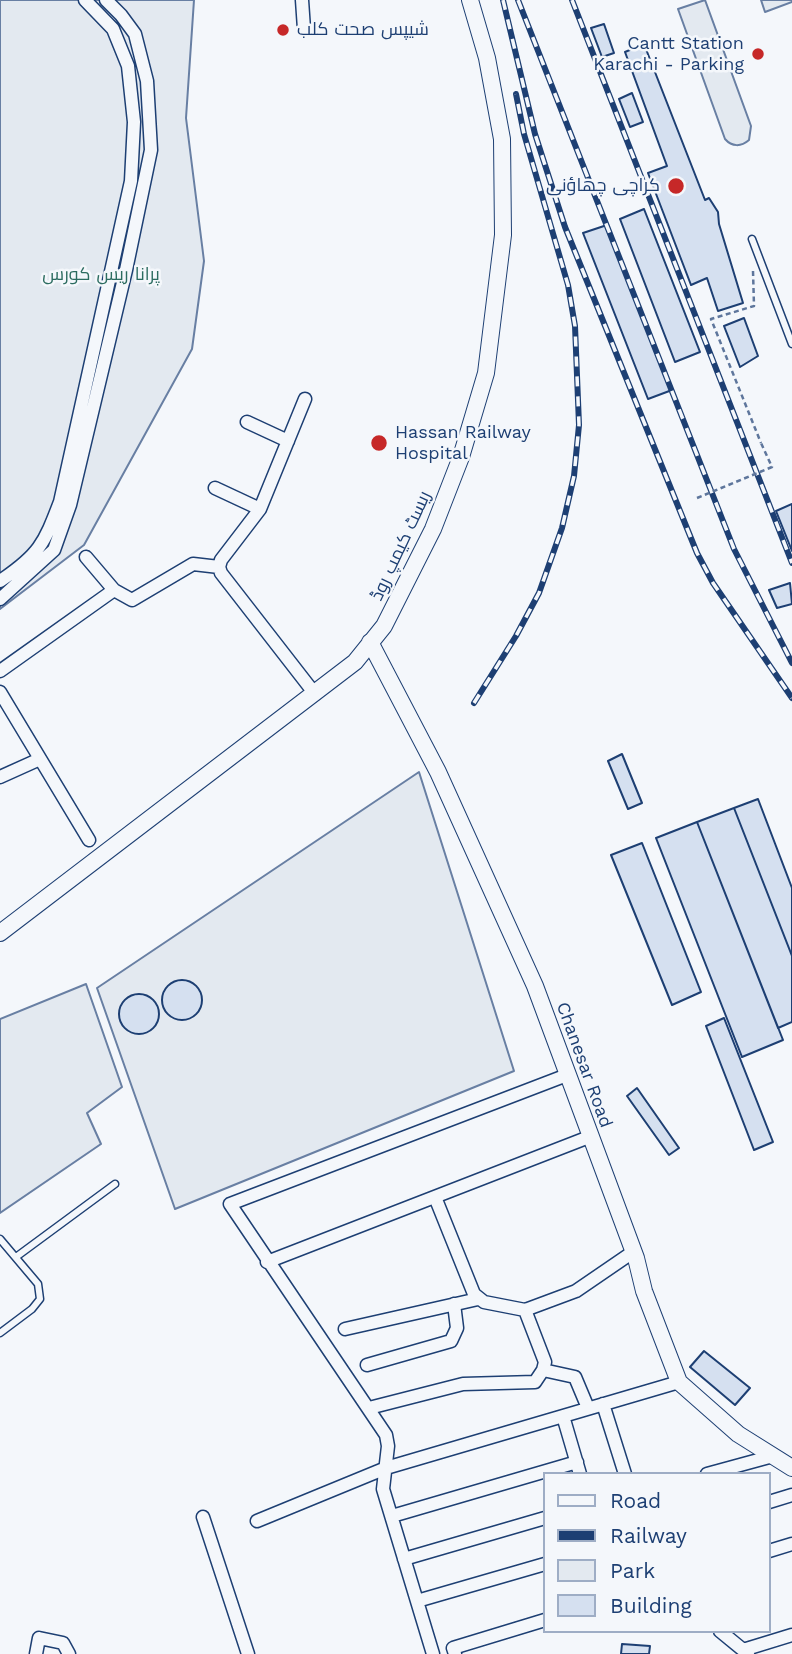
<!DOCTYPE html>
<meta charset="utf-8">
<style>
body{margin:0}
#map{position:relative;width:792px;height:1654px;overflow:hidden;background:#f4f7fb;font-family:"Work Sans",sans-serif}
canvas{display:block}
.legend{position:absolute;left:543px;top:1472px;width:228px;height:161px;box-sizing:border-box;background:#f4f7fb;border:2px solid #9eadc5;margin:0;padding:9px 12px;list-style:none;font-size:21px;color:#1d3f73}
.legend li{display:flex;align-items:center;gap:14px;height:35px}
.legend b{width:35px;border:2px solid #9eadc5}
</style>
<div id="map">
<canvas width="792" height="1654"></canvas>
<ul class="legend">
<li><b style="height:9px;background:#f4f7fb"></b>Road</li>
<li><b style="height:9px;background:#1d3f73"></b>Railway</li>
<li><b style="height:19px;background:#e3e9f0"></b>Park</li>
<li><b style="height:19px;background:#d5e0f0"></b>Building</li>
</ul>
</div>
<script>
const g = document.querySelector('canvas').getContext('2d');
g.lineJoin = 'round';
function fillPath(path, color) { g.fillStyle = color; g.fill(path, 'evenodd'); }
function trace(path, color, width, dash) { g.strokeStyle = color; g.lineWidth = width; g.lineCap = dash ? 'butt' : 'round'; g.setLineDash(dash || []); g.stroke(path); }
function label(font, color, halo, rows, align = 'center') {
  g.font = font + ' "Work Sans",Cairo,sans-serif'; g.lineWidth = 5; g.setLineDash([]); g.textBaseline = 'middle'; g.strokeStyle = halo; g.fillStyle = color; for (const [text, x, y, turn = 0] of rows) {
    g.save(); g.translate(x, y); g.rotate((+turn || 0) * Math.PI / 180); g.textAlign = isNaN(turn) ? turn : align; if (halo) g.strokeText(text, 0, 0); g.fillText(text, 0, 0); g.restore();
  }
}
const green = new Path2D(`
 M0,0h194l-8,118 18,143 -12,88 -108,196 -84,64z
 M705,0l46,126 -2,14c-8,7 -17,7 -24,-1l-47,-130z
 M761,0h31v2l-27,10z
 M419,772l95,299 -339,138 -78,-221z
 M86,984l36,103 -35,26 14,31 -101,69v-194z`);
fillPath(green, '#e3e9f0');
trace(green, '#687fa3', 2);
const building = new Path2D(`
 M604,24l10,29 -12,4 -11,-29z
 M644,44l61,156 4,-2 9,14 1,12 24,79 -25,8 -11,-33 -16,7 -43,-112 19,-7 -42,-114z
 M632,93l11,29 -13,5 -11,-28z
 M644,209l56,143 -25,10 -55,-143z
 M607,225l65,165 -24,9 -65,-166z
 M744,318l14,38 -18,11 -16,-41z
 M792,504v47l-16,-40z
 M790,583l2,21 -15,4 -8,-18z
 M622,754l20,49 -14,6 -20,-48z
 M758,799l34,89v68l-58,-148z
 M734,808l58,148v66l-14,6 -81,-206z
 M697,822l86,218 -41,17 -86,-219z
 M642,843l59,149 -29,13 -61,-150z
 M162 1000a20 20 0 1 1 40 0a20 20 0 1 1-40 0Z
 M119 1014a20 20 0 1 1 40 0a20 20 0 1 1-40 0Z
 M724,1018l49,124 -19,8 -48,-124z
 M637,1088l42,60 -10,7 -42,-59z
 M704,1351l46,37 -15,17 -45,-38z
 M622,1644l28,2 -1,8h-28z`);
fillPath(building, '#d5e0f0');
trace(building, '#1d3f73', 2);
const lane = new Path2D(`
 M752,239l40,105
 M0,1239l38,45 2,15 -8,10 -32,24
 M16,1257l99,-73`);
const street = new Path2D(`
 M302,0l2,29
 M305,399l-45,110 -39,51 -2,7 2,6 94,121
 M247,422l41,19
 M215,488l45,21
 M86,557l28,33
 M0,581c39,-26 44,-37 60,-79l71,-321 3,-59 -6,-56 -15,-37 -28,-29
 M0,599l54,-49 16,-45 56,-235 25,-120 -4,-69 -12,-47 -14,-19 -15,-15
 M0,671l114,-81 18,10 61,-36 26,3
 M0,692l89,148
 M0,777l40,-18
 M267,1262l322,-125
 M525,1310l51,-19 57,-39
 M345,1329l133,-30
 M367,1365l84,-24 6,-13 -3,-24
 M543,1370l32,7 13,31
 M603,1404l22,70
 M369,1408l94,-24 72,-2 8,-12 2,-8 -20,-52 -41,-8 -10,-8 -39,-97
 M563,1416l17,58
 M707,1474l66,-18
 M769,1502l23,-7
 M392,1516l185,-54
 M203,1517l45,137
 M257,1521l129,-53 293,-86
 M769,1551l23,-7
 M404,1559l141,-41
 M417,1601l128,-37
 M720,1631l28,23
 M743,1650l49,-15
 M36,1654l3,-16 24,5 6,11
 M433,1654l-50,-165 5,-43 -2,-11 -156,-231 337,-129
 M455,1654l-2,-6 92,-28`);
const secondary = new Path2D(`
 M370,642l68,130 97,214 101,272 8,33 35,91 59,52 54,34
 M0,933l355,-271 29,-36 49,-97 28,-72 25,-84 17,-138 -1,-96 -15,-81 -17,-58`);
trace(lane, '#1d3f73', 9);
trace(street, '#1d3f73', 15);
trace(secondary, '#1d3f73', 18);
trace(new Path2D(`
 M753,271l1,35 -43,13 50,124`), '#5e769c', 2.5, [5, 3.5]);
trace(lane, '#f4f7fb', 6);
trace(street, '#f4f7fb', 12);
trace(secondary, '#f4f7fb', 16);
const rail = new Path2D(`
 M503,0l32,134 30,93 132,326 16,30 79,115
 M518,0l216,549 58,114
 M572,0l220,563
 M474,703l42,-67 23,-43 23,-65 12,-52 5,-51 -4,-99 -7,-41 -44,-151 -8,-40`);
trace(rail, '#1d3f73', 6);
trace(rail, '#f4f7fb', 3.5, [10]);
trace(new Path2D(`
 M697,498l75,-31 -11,-24`), '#5e769c', 2.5, [5, 3.5]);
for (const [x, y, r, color] of [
 [283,30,7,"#c62828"],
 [758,54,7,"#c62828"],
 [676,186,9,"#c62828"],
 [379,443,9,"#c62828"]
]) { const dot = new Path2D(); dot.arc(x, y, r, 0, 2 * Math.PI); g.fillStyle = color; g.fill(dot); trace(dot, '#f4f7fb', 2.5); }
label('18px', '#1d3f73', '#f4f7fb', [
 ["شیپس صحت کلب",297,30],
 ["Cantt Station",744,44,"right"],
 ["Karachi - Parking",744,65,"right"],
 ["کراچی چھاؤنی",660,186,"right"],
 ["Hassan Railway",395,433],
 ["Hospital",395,454]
], 'left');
label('18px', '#2c6c60', '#f4f7fb', [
 ["پرانا ریس کورس",101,275]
]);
label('18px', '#1d3f73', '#f4f7fb', [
 ["ریسٹ کیمپ روڈ",401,546,-65],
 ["Chanesar Road",584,1065,70]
]);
</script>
